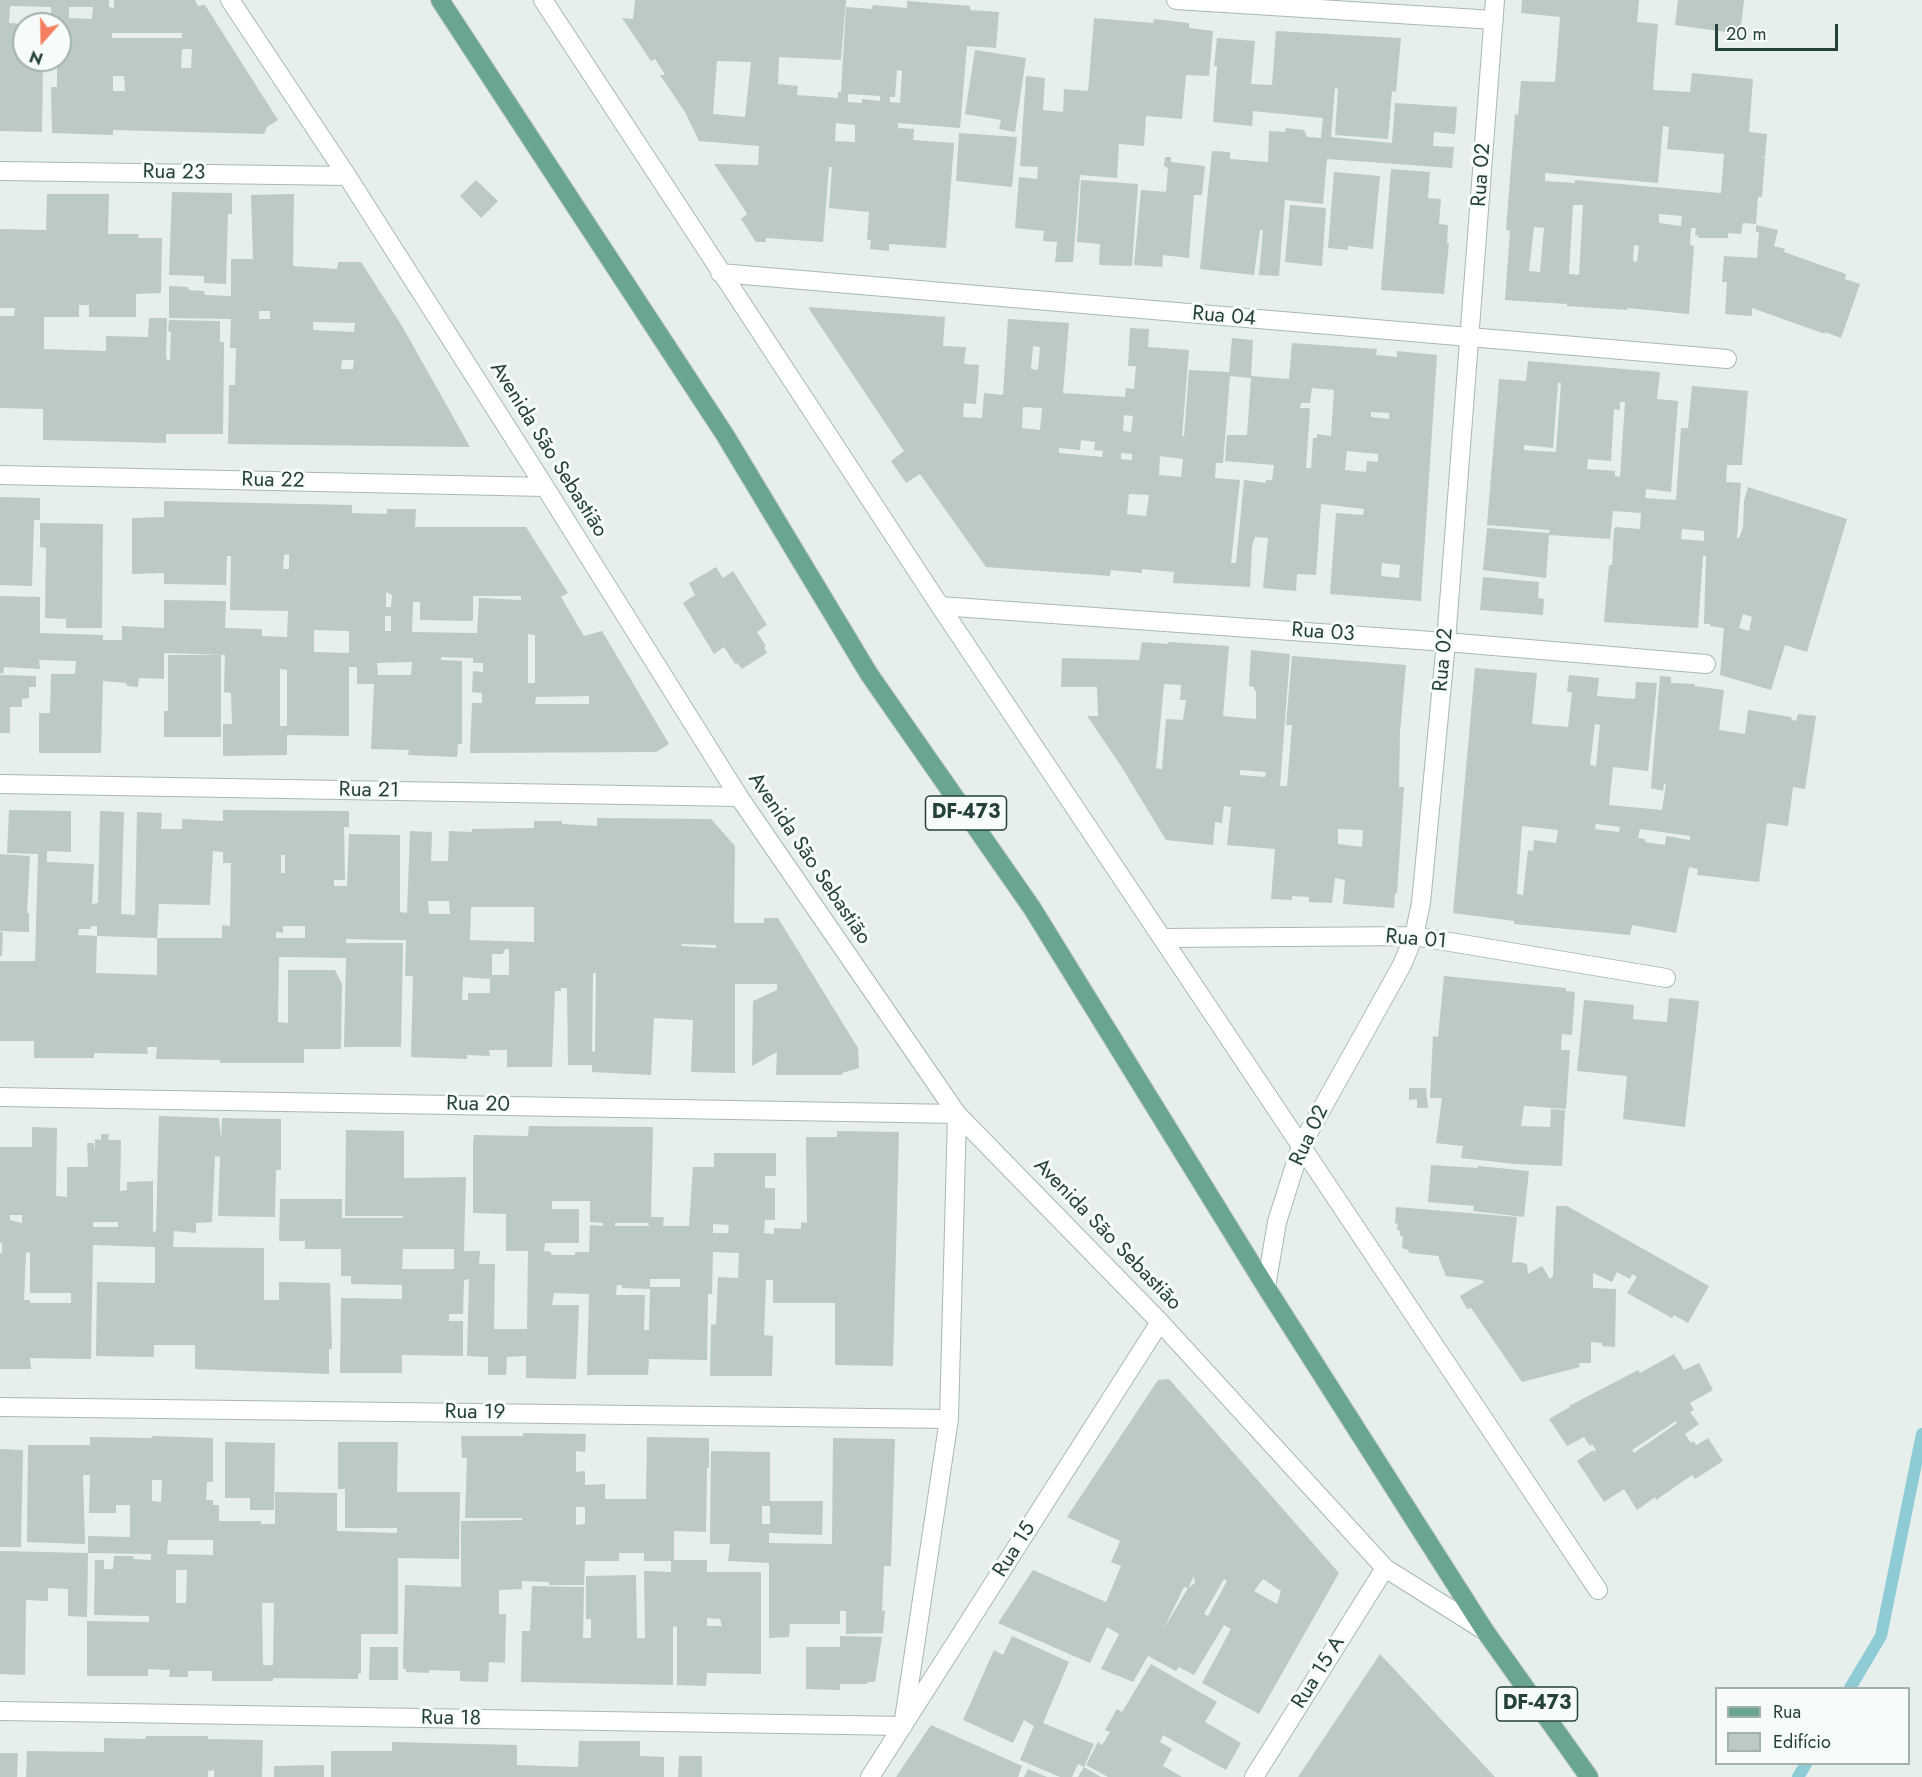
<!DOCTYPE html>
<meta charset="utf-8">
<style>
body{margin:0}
#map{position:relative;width:1922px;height:1777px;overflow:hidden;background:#e6efeb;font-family:Jost,sans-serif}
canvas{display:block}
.legend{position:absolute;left:1715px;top:1687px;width:195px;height:78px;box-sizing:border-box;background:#f7fbf9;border:2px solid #a3b1ac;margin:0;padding:8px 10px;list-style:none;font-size:18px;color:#244239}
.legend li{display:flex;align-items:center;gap:12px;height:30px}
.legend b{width:30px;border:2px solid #a3b1ac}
.north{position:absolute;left:12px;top:12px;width:60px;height:60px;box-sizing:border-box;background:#f7fbf9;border:2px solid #a3b1ac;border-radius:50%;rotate:200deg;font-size:16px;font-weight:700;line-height:24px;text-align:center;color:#244239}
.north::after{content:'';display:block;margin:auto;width:21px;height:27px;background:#f47f5f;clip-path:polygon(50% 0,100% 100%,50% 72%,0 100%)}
.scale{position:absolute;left:1715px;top:24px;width:123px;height:27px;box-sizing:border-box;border:3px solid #244239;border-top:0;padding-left:8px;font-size:18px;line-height:21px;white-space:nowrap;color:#244239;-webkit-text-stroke:4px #f7fbf9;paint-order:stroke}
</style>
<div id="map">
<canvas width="1922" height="1777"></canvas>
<ul class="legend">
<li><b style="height:8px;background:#6aa594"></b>Rua</li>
<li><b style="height:16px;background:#bbcac3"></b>Edifício</li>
</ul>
<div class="north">N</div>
<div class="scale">20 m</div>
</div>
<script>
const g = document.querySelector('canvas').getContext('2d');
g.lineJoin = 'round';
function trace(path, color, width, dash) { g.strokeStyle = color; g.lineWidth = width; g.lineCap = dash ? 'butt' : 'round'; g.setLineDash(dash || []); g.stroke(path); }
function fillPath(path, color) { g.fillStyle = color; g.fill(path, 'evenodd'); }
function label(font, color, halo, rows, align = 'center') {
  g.font = font + ' Jost,sans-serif'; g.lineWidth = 6; g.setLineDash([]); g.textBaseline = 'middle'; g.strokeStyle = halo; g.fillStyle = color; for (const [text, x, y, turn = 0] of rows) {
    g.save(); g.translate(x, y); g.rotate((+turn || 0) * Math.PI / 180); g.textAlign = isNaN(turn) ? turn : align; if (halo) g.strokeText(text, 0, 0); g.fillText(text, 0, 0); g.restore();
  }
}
trace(new Path2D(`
 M1850,1688l31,-52 41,-202
 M1798,1777l8,-13`), '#8ecbd4', 12);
fillPath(new Path2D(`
 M0,0h109v7l5,1v-8h81l3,6 7,-1 73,115 -11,7 -3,7 -151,-4v5l-61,-2 -1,-46h6v-27h3v-36h-9v-17l-41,-1 -1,17 15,1v36h19l-1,72 -42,-1zM69,7h24l-1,12 -23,-1zM112,33h70v5h-70zM182,49h10l-1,19h-10zM113,76h11l1,15h-12z
 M635,0h211l-5,60 -62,-3 -1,27 20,2 -1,9 41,3v-6h3l5,-85 26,2 1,-4 34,3v-7l63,5v4l29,2 -3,36 -29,-2 -7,82 -62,-5v5l16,1 -1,11 41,3 -8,105 -57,-4v7l-19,-2 1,-9h-4l2,-28 -40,-4 3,-41h-3l-6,75 -57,-4v4h-10l-15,-23 6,-5 -1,-2 -32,-48 44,1 1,-19 -60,-5 -14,-29 -25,-37h4v-2l-9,-14 -4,2 -29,-43 11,1zM717,61l34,1 -6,55 -32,-3zM897,70l5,1 -2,32 -10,-1v-5h5zM848,94l32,2v5l-18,-2v4l-14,-1zM836,123l19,2v17l-20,-1z
 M1522,0h117l-2,22 21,2 -5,66 37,2 2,-19 61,6 -4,53 18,2 -2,23 -8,-1 8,2 -3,39h-4l-2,27 -13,-1 -2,11 -13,-1v5h-30v-3l-3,1 1,-8h-5l-1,17 4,1 -5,68 -62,-6v2l-60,-4v-2l-62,-4 5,-69 -4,-1 9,-116 3,1 3,-34 34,1 5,-65 -39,-4zM1663,126l6,1 -2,22 57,5 -3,39 -146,-13v3l-30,-2v-8l113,10zM1573,205h10l-4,70 -10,-1zM1659,214l23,2 -1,10 -22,-3zM1534,227l10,1 -4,44 -11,-1zM1634,245l5,1 -2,16 -4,-1z
 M1678,0h66l-4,34 -65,-9z
 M1094,18l59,5 1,-4 35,4v5l24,3 -4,45 -23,-1 -4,44 -36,-3 -2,30 -25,-2 -2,34 -37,-3 -7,87h-18l2,-20 -14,-1 1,-10 -29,-3 4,-51 18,2 1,-12 -18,-1 6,-90 19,2 -2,32 20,2 1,-23 24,2z
 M1276,31l125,7 -5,54 -4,-1 -4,48 -53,-4 3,-46 -3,-1 -4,49 61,6 3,-40 62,4 -2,27 -21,-2 -1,14 21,1 -2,21 -125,-9 -4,45 -38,-4 -6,76 -20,-1 4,-45h-3l-6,45 -54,-6 12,-118 18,1v7l38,3 1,-31 16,1 1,-4 18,2 3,7 14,1 2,-20 -70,-7 -1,15 -39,-4 4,-56h-3l3,-28 38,3 -4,43 21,1z
 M975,50l51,8 -11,74 -16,-3 2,-9 -36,-6z
 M959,133l58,4 -5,50 -56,-6z
 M1165,157h6v5l34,4 -3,29h-8l-5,63 -26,-3 -1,12 -28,-2 7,-75 25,2 2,-24 -4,-2z
 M1391,169l39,3 -2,26 13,1 -2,25 9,1 -1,18h2l-5,51 -63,-4z
 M1334,172l46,4 -7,73 -25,-3v4l-20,-2z
 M476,180l22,21 -17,17 -21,-22z
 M1081,180l57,4 -6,82 -33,-1 1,-21 -23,-2z
 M172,192l60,1v21h-4l-2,70 -22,-1v-7l-35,-1z
 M47,194h62l-1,40h31l-1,4h24l-1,55 -25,1v23h-47v-12h-10v12h-35v32l62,2v-15l42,1 1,-19h18l-1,37 1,5h3l1,-28 -3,-1 1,-11 51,1v21h4v3l-1,89h-57v9l-123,-3v-31l-43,-1v-92h14l1,-8h-15v-79l46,1z
 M294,194l-1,72 44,3 1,-7h23l41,64 68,121 -242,-3 1,-59h6l1,-37h-6l1,-29 -62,-1v-32l19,1 1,3 15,1 1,4 26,1v-37h22l-2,-64zM259,311h11v8h-11zM313,322l42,1 -1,9 -41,-2zM342,360h12l-1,9h-12z
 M1290,205l36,3 -4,58 -37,-4z
 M1756,225l22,5 -4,16 11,3 -1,3 62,22 -1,5 15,5 -19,54 -16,-6v2l-73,-26v8l-27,-2 2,-32h-5l2,-26 33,2 2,-26h-3z
 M809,307l136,10 -2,29 23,1 -2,17 15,1 -3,39 -12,-1 -1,14 19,1 2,-25 19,2 5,-76 61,4 -6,70 62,4 1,-9 8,1 2,-23h-8l2,-38 19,1 -1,18 41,3 -7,86h2l5,-66 40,2 3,-34 21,2 -2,36 38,3 3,-36 85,6 -1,6 21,2v-6l40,4 -16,246 -91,-7 6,-81 27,2 1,-6 -43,-5 -5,71 -19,-1 -1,17 -33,-3 5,-50 -13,-1 -3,9 -2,41 -77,-4 1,-11 -32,-3v4l-31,-3 -1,6 -124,-9 -66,-93 -14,9 -15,-22 13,-10 -95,-142zM1033,346l7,1 -2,23 -7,-1zM1230,376l21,2 -4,57h-20l-2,26 49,4 -2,15h-6v3l-22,-3 -8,83h-5l9,-83 -25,-2 1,-15h7zM1312,388l22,2 -3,46 -14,-2v4h-4l-2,30h-5l4,-60h-10l1,-5h9zM1023,407l19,1 -2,22 -18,-2zM1371,412l18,1v6l-18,-2zM1124,415l9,1 -2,16 -8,-1zM1081,440l14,2 -1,8 9,1 -1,6 -43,-4v-5l21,2zM1347,451l31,3v8l-11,-1 -1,11 -21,-2zM1121,453l11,1v6l-11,-1zM1160,456l23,3 -2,18 -22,-2zM1129,494l20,1 -3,21 -19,-2zM1382,563l18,2 -1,13 -18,-2z
 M1528,361l132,11 -3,27 21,2 -7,91 -25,-3 -1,9 31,2 5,-72h7l4,-42 56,5 -6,74h-15l-1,17 15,1 -4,55h2l4,-10 1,-27 4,-14 99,32 -40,133 -22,-7 -14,45 -51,-15 4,-47 -14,-2v-2h-6l2,-68h-3l-5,72 -94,-6 5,-57h3l2,-36 2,-2 24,2 1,-16 -28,-2 -3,28 -61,-4 -3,43 -63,-8 4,-42 62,5 1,-3 -63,-5 12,-146 27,2zM1558,383h3l-5,69 -32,-2v-5l29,3zM1620,402h5l-5,75 -5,-1v-5l-28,-2 1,-10 23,2 3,-52 6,1zM1682,529l22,2v10l-23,-2zM1743,614l9,3 -3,14 -10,-3z
 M0,497l40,1v22h-6l-2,66 -32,-1z
 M164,501l188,4v8l35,1v-5h29l-1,18h111l42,66 -7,4 23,39 18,-5 67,113 -13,8 -186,1 2,-50h10v-10l-10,-1 1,-21 10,1v-9h-10v-5l-32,-1v3l21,1v83h-4l-1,13 -49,-2 1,-5 -38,-1 3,-65h-17v-17h-8v69l-62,-1v20l-64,1v-32h9l-1,-31 -7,-1 1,-37 -61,-2v26l-25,-1 -1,9 -11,-1 -1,-3 -23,-2 -2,72h-62v-40h11l1,-39h24l1,-13 -37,-1 1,9 -36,-2 -1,7 -3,-1v-77l40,1v36l63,2v5h19v-14l42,2v-28l62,1 -1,27 37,1v7l25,1 1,-26 -58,-1 1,-54h-4l-1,29 -62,-1v-11l-32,1v-56l32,-1zM289,554v15h-6l1,-14zM386,592l6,3 -1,12h-5zM473,596h48v4l-42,-2 -2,35 -65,-1 1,-30h7v18l53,1zM385,616h6v15h-6zM314,630l35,1v22l-35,-1zM528,634l7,1v48h-7zM412,662l-1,13h-33l-1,-12zM280,669l7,1v56h-7zM589,696v8h-54l1,-7z
 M40,523l63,1 -1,104h-36v-9l-21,-1 1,-70 -6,-1z
 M716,567l7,11 10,-7 34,54 -10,7 9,14 -2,1 3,6 -25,16 -5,-6 -2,1 -11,-17 -10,7 -31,-51 12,-8 -6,-12z
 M1483,577l56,5 -1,16 6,1 -1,16 -63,-5z
 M1142,642l26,2v-2l61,4 -6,70 33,3v-28l-2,-1v-3l-5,-1 2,-36 39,4 -10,132h7l5,-61h-6l6,-69 114,9 -6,67 -1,55h5l-7,106h-2l-1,15 -51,-4 2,-24 -10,-2 -3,25 -23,-1v-5l-17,-1v4l-21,-1 4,-50 -48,-4 4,-38 -7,-1 -2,17 -7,-1 -2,23 -47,-5 -45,-74 -34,-50h11l-1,-29h-36l1,-29 77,2zM1164,684l17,1 -1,15h6l-3,20 -17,-1 -4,50h-2l-4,-1zM1240,770l26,2 -1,5 -25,-2zM1338,829l25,1 -1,17 -24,-3z
 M168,655h53v82h-57v-26h4z
 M1475,668l62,5 -5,51 36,3 4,-35h-5l2,-17 30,3 -2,18 38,3 1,-17 21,1 -9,88 -35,-4 -4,38 53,5 4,-26h-2l-1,7 -12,-3 9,-112 11,1v6l24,1 -1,2 30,4 -5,40 26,4 3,-24 43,7 1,3 4,1 2,-7 18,2 -11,73 -12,-2 -5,39 -21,-3 -8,59 -62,-7 1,-6 -9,-2 -13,66 -44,-8 -2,10 -116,-11v-3l-61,-8zM1595,724l5,1 -4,41 -6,-1zM1596,824l24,3 -1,5 -24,-3zM1522,826l36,4 -2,13 -22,-3 -1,11 -5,-1 -5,45 -6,-1zM1640,829l50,7v4l-24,-4 -1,9 -20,-3v-3l-7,-1z
 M0,675l36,1v11h-7v11l-7,1v8h-12v26h-10z
 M9,810l62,1v41l-24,-1v11l47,2 -2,40 6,-1 2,-92 24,1 -3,102 14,1 2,-103 25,1 -1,16h21v-10l41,2v-11l126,1v16h-5l1,53h-11v6h13l2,-52 51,1v77l7,1 3,-82 22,1 -1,29h17l1,-30 23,1v-3l62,-1v-7h28v3l35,2v-8l114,1 24,27 -1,77h30v-5h14l80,130 1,20 -17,5v2h-66l1,-23 -25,14 1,-65 24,-11v-6h-42v89l-44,-1 2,-52 -39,-2 -3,57 -59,-3v-7h-24l-1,-77h-6v3h-6l-3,76h-45v-17h-18l1,6 -23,-1v4l-56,-2 2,-81h-8l1,-36h-21l-39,-1v4h57l-2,104h-57l2,-89 -62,-1h-5l-1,65 10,1v-53h47l7,14 -1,65h-37v14h-84v-3l-64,-1 1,-12h-10l1,7 -54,-1v5h-60v-17h-34v-80h35l3,-107 -31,-1zM213,851l10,1v11h8l-1,63 -8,-1v13h-65v37l-61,-2 1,-37 -19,-1 1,-6h12v-3h6v10l60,2 2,-34 51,1zM281,855h4v18h-4zM428,901h21l1,13h-21zM471,907h63v35l-64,-2zM283,926h22v12h-29v-6l7,1zM681,944l35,1v3l-34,-2zM505,949h4v26h-17v-21h11zM593,973h3l-1,79 -3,-1zM463,977l27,2v14h-22v7h-6z
 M0,854l30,2 -3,57h2v19l-29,-1z
 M0,932h3l-1,24h-2z
 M1444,976l122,12v3l9,1 -3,43 -10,-1 -1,16h9l-4,59 -52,-4 10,1 -3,20 29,1 1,-18 14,1 -3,56 -47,-2 -54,-6 2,-12 -27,-3 6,-45h-12l3,-62 5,1z
 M1669,998l30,3 -14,126 -62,-8 4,-43 -50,-5 7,-71 50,5 -1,14 34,3z
 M1409,1088h17l2,20h-11v-9l-8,1z
 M159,1116l60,2 2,22 1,-22 59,1v51h-5l-1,47 -57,-1 2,-59 -5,-1 -3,66 -16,1v10l-22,-2 -1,16 91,1v52h15v-18l51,1 2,66h-3v25l-134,-5v-24h-41v12l-58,-1 1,-74 58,1v-36l-62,-2 -2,114 -61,-1 1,11h-31v-116h2v-10h-2v-96h32v-20l25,1 -1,68 11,1v-30h21l-1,-24h7l1,11v-15l6,1v-6h8l-1,6h13l-1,51 7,-1v-8l26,-1v51l3,-1zM10,1215h12v8l-12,-3zM93,1222h25v5h-25zM30,1252v41h41v10h-41v-3h-6l2,-47z
 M529,1126l124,1 -2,90h13l-1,9h26l4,-59h21v-14h62v23h-11v12h10v32h-10l-1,13 10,1v-6l27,1v-7l6,1 -1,-86h31v-6l62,1 -6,234 -58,-1v-62h-62v-23h-7l-2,55 9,1 -1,40h-62l1,-51 5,-1 2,-47 20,1 1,-25 -26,-1 -1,42h-4l-1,66 -58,-1 -1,16h-61l2,-81 -35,-1 -2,12h27l-3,74 -50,-1v-22l-19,1 -1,18h-18v-18l-21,-1 2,-77 -5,1 -1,34h-14v7h14v35l-61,-1v18h-62l1,-75 61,1v-14l-51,-1v-8h-10v-27h-36v-8h-26l1,-42h62v19h61v-2h-58l1,-86 58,1v47l62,-1 -2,74h16l-1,13h16l-1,65h33l1,-78h-22v-37l-33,-1v-69l1,-9 54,1zM552,1201h38v21l13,1v3l-13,-1 -1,27h-14v3h-24v-3l-7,-1 1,-8h34v-34h-27zM615,1223h33l1,3h-34zM713,1224l16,1 -1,8h-15zM403,1249h51v20h-52zM650,1279h30v8h-30zM617,1285h5v3l28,1 -1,41h-5l1,-35h-29z
 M1431,1165l47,3v-2l51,5 -5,46 -51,-6 1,-5 -46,-4z
 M1556,1206h11l142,80 -21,37 -14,-8 -2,3 -45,-25 10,-16 -5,-3 -2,5 -13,-7 -5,10 -19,-9v15l23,1 -1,58 -13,-1v-3l-11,-1v21h-12l1,4 -58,15 -51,-74 -4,1 -7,-13 24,-14 -2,-2 -36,-4 -7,-17v-3l-30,-3 -1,-3 -6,-2 1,-12h-3v-5l-3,-1 1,-7 -3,1 1,-17 121,10 -5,46 7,-1 8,2 1,10 14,-8 8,13 3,-3z
 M1674,1354l10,16 15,-7 14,27 -23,13 4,7 -4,2 9,12 -14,10 6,9 2,-2 4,4 11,-7 15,23 -28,18 -3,-4 -36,25 -1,-3 -18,13 -13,-21 -20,13 -27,-41 16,-11 1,2 2,-2 -4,-6 -2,2 -6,-9 -17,9 -18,-27 21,-12 -1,-1 69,-36 2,3zM1676,1421l1,2 -43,30 -2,-3z
 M1169,1379l170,194 -80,141 -57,-31 29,-54 -7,-4 -30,50 -15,-8 -3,4 -28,-15 -15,26 -32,-13 18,-35 -12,-7 -17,36 -92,-40 35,-53 73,32 15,-36 -10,-4 9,-21 -53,-24 91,-137zM1194,1576l1,7 -7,5 -25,42 21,-43 4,1zM1224,1579l3,2 -19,35 -4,-2zM1263,1579l18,12 -4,13 -23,-13z
 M523,1433l63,1 -1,18 -9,-1v21l9,-1v14l20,-1v15h41l1,-62 62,1v30h-2l-1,64 -32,-1v29h33v12h54v102l-54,-1 -1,13 -29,-1v-59l-4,1v58l-152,-3 1,-51h8l2,-45 52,1 -1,51h8v-19h-5v-43l50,-1 1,63h8l-1,-67 27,1v-11h-27v-8h-25v8h-34l-1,24h-35v-3l-27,-1v8l-23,1v24h7l-1,49 -16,-1 -1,20 -28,-1v-10l-31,-1v3l-23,-1v-3h-3v-7l2,-77 56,2v-66l61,-1v-2h-57l2,-60h-5l-1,-22h62zM576,1507h9v17l-9,1zM707,1618l13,1 2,7h-15z
 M152,1436l61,2v44h-6l-1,18h7v5h6v16h42v3h14v-32l62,1v38l60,2v-5h-52v-39h-7v-47h60l-1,50h63l-1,67 -61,-1v76h-37v39l-3,1v5l-85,-1v3h-61v-10h-24v6h-19l1,-7 -22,-1v7h-61v-55l62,1v-6l-55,-1 1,-55h9v9h9l1,-13h20l-1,3 18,1v-6l-63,-1v-17l42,1v-32h-14v8h-27l1,-38h-7l2,69 -58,-2 1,-97h62v-8l62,1zM152,1480h10l-1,22 -9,-1zM168,1540h45v15l-46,-1zM176,1570h11l-1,33h-10zM262,1603h12l-1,62h-10z
 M833,1438l62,1 -4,127h-7l-2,45 3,-1 -2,23 -37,1v-23h-6v13h-50l-1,13 -20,1v-75l-41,-2 2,-17h-20l1,-93 59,1v49h53l-1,34 -53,-2v10l63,1zM762,1506h8v18h-8z
 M225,1442l50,1 -1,67h-24v-12h-25z
 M0,1449l23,1 -2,97h-21z
 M0,1551l88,2 -1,64 -19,-1v-27l-20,-1v13l-22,-1 -1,75 -25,-1z
 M840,1636l42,1 -7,45h-7l-1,2h-27v6l-34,-1v-42h34z
 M1012,1636l57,26 -26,61 51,21 -10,23 -6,-3 -6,13h-12l-40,-17 14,-34 -10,-6 -11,23 -50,-23 31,-70 9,5z
 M370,1647h28v33h-29z
 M1380,1654l115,123h-197z
 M1151,1664l66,38 -12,20 36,21 -15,27 -63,-35 -3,7 12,7 -9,17 19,11h-74l-22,-12 12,-23 4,3 8,-13 -5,-2 12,-21 5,3z
 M931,1725l91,41 -4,11h-122z
 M146,1736h62v3l55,1 -1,37h-48v-7l-6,1v6h-182l1,-26 77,1v-14l41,1z
 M579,1741h61v15l24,1v20h-333v-26h61v-9l125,3v20l61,2z
 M0,1753h18l-1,24h-17z
 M679,1756h23v21h-24z
 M324,1765v12h-50v-11z
 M1084,1767l17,10h-23z
 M1028,1769l19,8h-23z`), '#bbcac3');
const street = new Path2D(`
 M230,0l117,176 198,311 194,310 218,317 203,208 225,246 100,63
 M543,0l397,606 658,984
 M1176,0l318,20
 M0,171l347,5
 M720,273l1007,86
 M0,475l545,12
 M940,606l506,36 260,22
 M0,784l739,13
 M1162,938l252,-2 252,42
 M0,1097l957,17
 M1266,1287l11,-65 24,-76 101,-181 12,-29 7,-33 25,-261 49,-642
 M0,1407l949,12
 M0,1711l903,15
 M903,1726l46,-307 8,-305
 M870,1777l290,-455
 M1254,1777l131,-209`);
const primary = new Path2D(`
 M440,0l285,435 144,239 163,234 234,379 219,344 104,146`);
trace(street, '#a8b8b2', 20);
trace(primary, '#c2cac8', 20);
trace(street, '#fff', 18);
trace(primary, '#6aa594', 18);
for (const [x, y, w] of [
 [966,813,81],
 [1537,1704,81]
]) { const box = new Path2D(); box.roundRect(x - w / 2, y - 17, w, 34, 4.5); g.fillStyle = '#f7fbf9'; g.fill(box); trace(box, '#244239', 1.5); }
label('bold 20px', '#244239', null, [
 ["DF-473",966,813],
 ["DF-473",1537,1704]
]);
label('21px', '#244239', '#f7fbf9', [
 ["Rua 23",174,173,1],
 ["Rua 02",1482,175,-86],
 ["Rua 04",1224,317,5],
 ["Avenida São Sebastião",548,450,58],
 ["Rua 22",273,481,1],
 ["Rua 03",1323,633,4],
 ["Rua 02",1444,660,-85],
 ["Rua 21",369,791,1],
 ["Avenida São Sebastião",809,859,56],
 ["Rua 01",1416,940,5],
 ["Rua 20",478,1105,1],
 ["Rua 02",1310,1136,-65],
 ["Avenida São Sebastião",1107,1235,46],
 ["Rua 19",475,1413,1],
 ["Rua 15",1015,1550,-58],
 ["Rua 15 A",1319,1673,-58],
 ["Rua 18",451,1719,1]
]);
</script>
